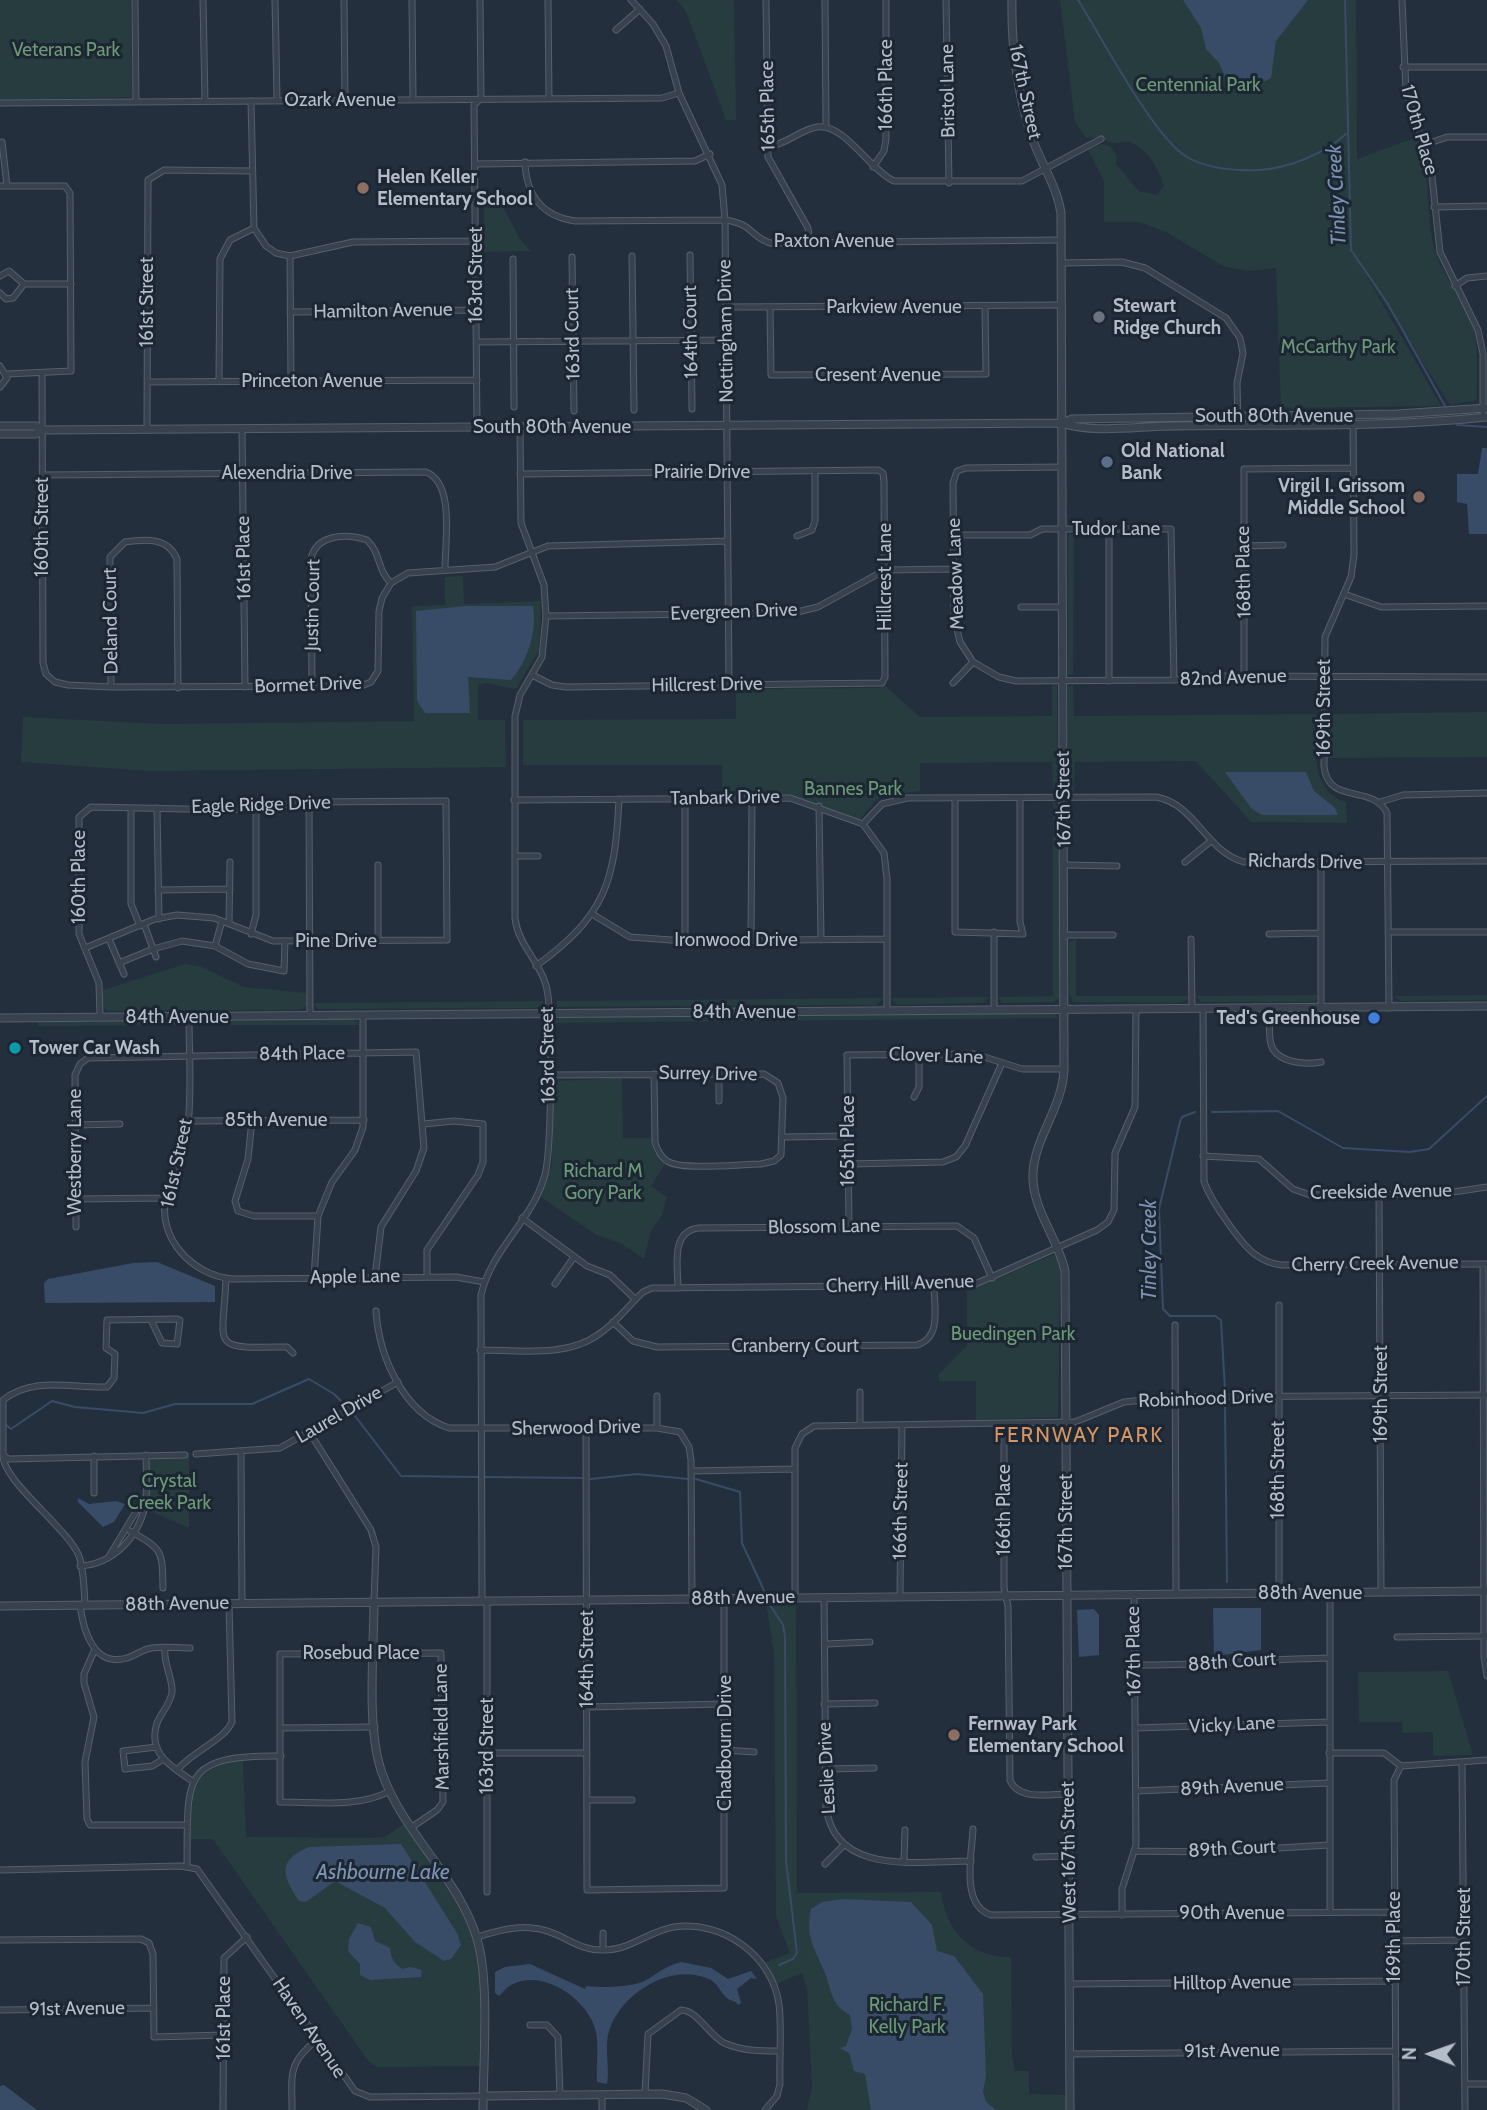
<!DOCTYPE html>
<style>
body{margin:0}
#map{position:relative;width:1487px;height:2110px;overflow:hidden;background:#242f3e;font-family:Cabin,sans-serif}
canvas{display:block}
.north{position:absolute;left:1396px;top:2019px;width:70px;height:70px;-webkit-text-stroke:5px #1d2633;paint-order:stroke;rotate:271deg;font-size:19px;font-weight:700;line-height:28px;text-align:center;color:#b4bcc9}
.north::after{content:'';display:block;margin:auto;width:24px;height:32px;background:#b4bcc9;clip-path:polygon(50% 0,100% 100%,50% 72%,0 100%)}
</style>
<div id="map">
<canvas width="1487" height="2110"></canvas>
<div class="north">N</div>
</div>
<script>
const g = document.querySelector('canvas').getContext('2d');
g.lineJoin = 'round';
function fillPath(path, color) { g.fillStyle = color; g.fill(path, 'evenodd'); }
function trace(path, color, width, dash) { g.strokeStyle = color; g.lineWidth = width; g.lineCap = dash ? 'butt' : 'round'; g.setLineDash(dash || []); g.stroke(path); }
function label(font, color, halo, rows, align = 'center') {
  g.font = font + ' Cabin,sans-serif'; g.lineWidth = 6; g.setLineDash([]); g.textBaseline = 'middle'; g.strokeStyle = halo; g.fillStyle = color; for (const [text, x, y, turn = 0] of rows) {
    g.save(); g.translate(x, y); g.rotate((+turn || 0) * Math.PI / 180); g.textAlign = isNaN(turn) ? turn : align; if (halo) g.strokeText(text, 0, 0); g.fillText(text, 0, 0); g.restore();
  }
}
fillPath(new Path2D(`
 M0,0h131l1,97 -132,3z
 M676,0h58l2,120h-10l-40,-109z
 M1060,0h296l1,159 60,-22c16,39 7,78 19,117 7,21 22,37 31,56 14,28 9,60 10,90l-27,5 -88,-137 79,138 -160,2 -5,-140 -28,3 -25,-5 -57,-34 -27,-10h-35v-41l-16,-31 14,-6 8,2 7,11 -1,7 23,27 18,4 7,-9c-6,-17 -15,-37 -34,-44 -6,-2 -11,2 -17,1 -11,-3 -15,-6 -27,-5l-11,-16z
 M496,194l24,45 11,12 -47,1v-57z
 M1074,532l-1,142 -5,1v-139z
 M463,576l1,28 77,-3 -2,49 -23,39 -31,-6 -7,2v35h27l1,47 -357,4 -128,-9 2,-45 141,7 250,-3 -2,-115 33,-1v-28z
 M884,685l36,32 132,-1v-31h5l1,105 -5,4 -1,-32 -132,1v28l-35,4 -9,5 -16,19 -65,-22 -73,-1v-31h-199v-45l213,-1v-30l141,-1z
 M1073,685l1,31 242,-2c1,32 -8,76 30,88l1,21 -96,-1 -55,-61 -121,1 -1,32 -3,-2 -3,-6v-99z
 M1487,712v45l-159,1 -1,-44z
 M1053,801l6,8 1,189 -7,4 -51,1 -5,-6 56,-1z
 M1076,939v57h113l-1,3 -8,4 -107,-1 -4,-9v-50z
 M185,964l14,2 45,21 63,6v13l-8,4 -191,1 -5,-4v-17z
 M1318,995l-3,6 -7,1h-107l-5,-6z
 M1487,995v5l-86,1 -7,-5z
 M990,997l-7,6 -86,2 -7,-7z
 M884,998l-8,7 -319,2v-6z
 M543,1001l-2,5 -7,2 -216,1 -3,-3v-3z
 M1053,1013l6,5 -507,5 8,-6z
 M355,1019l4,6h-167l6,-4z
 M178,1021l7,4 -147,1v-4z
 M622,1078l1,60h28l3,15 11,11 -14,22 16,11 -5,18 -11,16 -7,28 -22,-15 -27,-10 -54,-37 11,-34 1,-82z
 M1053,1255l5,3 2,11 -2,148 -82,3v-39h-37v-7l28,-28v-55z
 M189,1457v71l-43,-19 4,-50z
 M796,1602l1,291 144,-1c5,38 29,66 70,65l1,99 3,15h14v23l38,1v15h-260l5,-23 -5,-99 -5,-15 -26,11 -12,-21 26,-10 -14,-37 -2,-263 -8,-50z
 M1448,1671l25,84 -40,1v-24l-30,1 -1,-11h-43l-1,-50z
 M243,1760l3,77 129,1 10,-1 19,-13c23,36 53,72 68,112 14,39 7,89 8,130l-103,1 -8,-5 -156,-223h-23c0,-46 1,-73 53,-79z`), '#263c3f');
fillPath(new Path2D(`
 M1183,0h125l-32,41 -5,37 -21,11 -19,-5 -6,-7 -6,-14 -13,-14 -5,-21z
 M1482,448h5v86h-18l-2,-30 -10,-2v-28h21z
 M466,606h67c4,25 -5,55 -22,74l-43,-3 2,36h-45l-8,-12 -1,-90z
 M1225,772h81l8,19 21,17 3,7h-76l-11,-7z
 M157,1262l58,24v16l-170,1 -1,-20 4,-4 85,-16z
 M78,1498l11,6 27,-3 9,3 -11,18 -11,5 -25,-25z
 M1213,1608h48v42l-47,6z
 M1094,1609l5,6v40l-20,2 -2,-47z
 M401,1844l56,89 4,12 -10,14 -7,2 -29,-19 -30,-34 -50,-27 -29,21 -7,-1c-17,-25 -22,-41 10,-54z
 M843,1899l68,3 21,23 5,26 17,5 29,38 3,82 -3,16 3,10 10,8h-125l-6,-36 -11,-3 -5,-18 -9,-5 6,-2 6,-17 -2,-14c-19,-10 -18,-23 -25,-42 -10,-24 -20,-36 -14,-64l11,-7z
 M358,1923l13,4 4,14 15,7c1,11 4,15 12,21l8,-2 12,3 -1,7 -51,3 -10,-5v-11l-12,-13 1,-12z
 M681,1962l30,6 17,11 23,-8 6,8 -6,-1 -14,11 4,14 -3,2c-3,-6 -5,-2 -11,-7 -7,-6 -10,-16 -18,-19 -38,-17 -88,14 -100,52 -5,16 1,37 -2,53l-10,-2c-1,-16 2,-35 -1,-50 -6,-31 -53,-65 -85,-47 -4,2 -8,7 -12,11l-4,-3v-21l10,-5 25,-3 55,25 1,-3c17,2 42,1 56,-4 9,-3 21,-16 39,-20z
 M4,2085l33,25h-37v-24z`), '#394c67');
trace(new Path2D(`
 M1078,0c23,36 76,138 109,157 21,12 47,14 72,13 31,-2 64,-16 87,-36
 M1345,0l6,250 37,54 57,102
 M1457,425l30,2
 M1195,1112l-13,5 -2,5 -21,87 4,100 7,7h45l6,4 4,70
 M1212,1112l66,-1 65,37 67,4 19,-3 58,-53
 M1225,1405l2,177
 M352,1412l49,64 77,1
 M6,1425l5,4 41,-28 23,6 68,6 32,-9h77l57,-25 25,15 12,12
 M485,1477l97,1
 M591,1479l46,-5 51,5
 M696,1479l44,13 2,51 25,54
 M768,1602l15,23 2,12 1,224 11,92 -4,6 -14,6`), '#394c67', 2);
const minor = new Path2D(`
 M135,0l1,102
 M203,0l2,101
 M275,0l2,100
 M344,0l1,100
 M412,0l1,99
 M548,0l1,98
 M631,0l22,24 13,22 13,47 43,92 3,35 4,464
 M766,0l2,157 40,71 2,15
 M825,0l1,126
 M946,0l3,183
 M1402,0l4,91 25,76 9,85 38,78 5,24v58
 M616,30l24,-21
 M1403,67h84
 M251,101l3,127 12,18 10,7 14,3 63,-14 123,-1
 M0,103l662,-5 17,-5
 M2,142l5,44
 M1424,145l23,-8h40
 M767,147c21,-3 32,-17 50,-20 26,-5 53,43 77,54h128l79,-42
 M525,162c1,33 17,54 50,59l150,-1c29,4 24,16 45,23l291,-3
 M475,164l220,-3 15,-7
 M873,167l11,-16 2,-12v-139
 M0,186h65l5,7 1,178 -64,3
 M1434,207l53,-1
 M690,255l2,154
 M290,256l1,125
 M632,256l2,154
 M572,257l2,154
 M513,259l1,148
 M1061,263l61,-1 23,6 81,50 14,20 3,15 -6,30 1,42
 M0,276l9,-5 15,13h47
 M1455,286l12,-8 20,-2
 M0,293l6,6 7,-1 11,-14
 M726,307l335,-2
 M770,307l1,68 215,-1 -1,-68
 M290,312l187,-2
 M477,342l249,-2
 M0,366l7,12 -7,9
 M42,373l1,290 3,11 9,8 13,3 43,2 250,-1 10,-4 7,-11 1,-60 3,-13 9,-15 17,-10 87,-6 53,-21 180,-5
 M147,382l330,-2
 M219,382l1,-123 10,-19 24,-12
 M1353,415l1,140 -3,22 -26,60 -1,129c4,40 48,17 63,47l2,195
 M477,427l-3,-322 7,-7 -1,-98
 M242,428l3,259
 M147,429l1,-249 16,-10 88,1
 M1062,467l-96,1 -9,3 -4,12 1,134 6,25 13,20 26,15 17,4 158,-1 31,-4 282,1
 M520,474l358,-4 5,3 1,9 1,195 -3,6 -316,4 -14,-2 -20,-10
 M42,475l384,-3c29,11 19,70 19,97
 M1109,528v153
 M953,535h77l12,-6h129l3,151
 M797,536l15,-6 3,-9v-50
 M1244,546l39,-1
 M1344,594l37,13 106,-1
 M1021,607h42
 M546,616l247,-3 25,-6 67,-37 68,-1
 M1244,676v-207l109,-1
 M953,683l20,-21
 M111,687l-1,-130 15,-15c20,-3 43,-5 52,17l1,129
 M312,687l-1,-128c5,-25 36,-26 56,-19 14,13 10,30 24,43
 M955,798v134l68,2 -3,-12v-124
 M685,799v142
 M514,800l276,-2 73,26 21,29 3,26v132
 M309,802l1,214
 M1380,802l23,-7 84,-2
 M819,806l2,134
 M131,808v96l9,22
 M157,808l2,111
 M863,824l19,-20 25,-6 249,-1c40,7 49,54 88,65l243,-1
 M515,856h23
 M1185,862l26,-21
 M1065,865l52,1
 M158,890l72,-1
 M592,914l38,23 55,4 202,-2
 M144,924l12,33
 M229,924l1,-62
 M994,932v77
 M1389,932h98
 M251,934l5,-19v-109
 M1269,934l52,-1
 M1065,935h48
 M109,939l15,35
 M1191,939l1,69
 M378,940v-75
 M751,940l1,-141
 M215,946l7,-25
 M85,948l70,-29 22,-4 37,3 59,23 174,-1 -1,-139 -137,1 -76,8 -142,-3 -12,10v117l20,49 1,34
 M119,963l34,-14 29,-8 33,5 33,18 36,7 1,-30
 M536,966c70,-51 79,-84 83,-167
 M1203,1008l1,173c5,17 37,64 52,74 8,6 16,9 26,10l205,-1
 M1270,1008c0,11 -2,25 1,36 5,19 35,21 50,18
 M1321,1008v-145
 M189,1017c0,35 3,73 -1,108 -3,26 -17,46 -22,72 -9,41 26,78 66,82l224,-2 28,5
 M548,1075l216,-1 14,9 5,15 -2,57 -7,6 -13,3c-20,0 -79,7 -94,-3 -7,-5 -10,-11 -12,-19l-1,-68
 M914,1097l5,-10v-32
 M719,1101v-28
 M252,1120l-4,39 -13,42 3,10 16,5h64
 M189,1121l175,-1
 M424,1124l30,-3 29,3v38l-5,13 -51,75v27
 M75,1125l45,-1
 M784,1137l64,-1
 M1203,1156l56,3 34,30 17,6 130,-1 47,-7
 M848,1164l95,-2 13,-5 9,-11 37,-83
 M1379,1195l2,397
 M75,1199l90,-1
 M522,1218l65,48 23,9 25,24
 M76,1227l-1,-152 5,-11 8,-6 328,-6 8,96 -8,23 -35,56 -6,50
 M849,1227l-2,-172 128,-1 47,15h42
 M1483,1264l1,393 3,19
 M226,1278c-3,72 -18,70 61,69l6,6
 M314,1278l4,-62 14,-34 23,-32 8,-23v-112
 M555,1284l19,-27
 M678,1288c0,-21 -8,-57 21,-60l258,-2 17,12 18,40
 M1279,1305v288
 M376,1311c3,45 27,102 73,117h208l23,4 9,15 2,13 1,138
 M151,1320l11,23 15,1 3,-24 -3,-1 -70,1 -1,28 9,6 -1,24 -7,9c-36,1 -74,-11 -104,13v55l5,4 177,-4
 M613,1322l20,19 24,6 260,-2c25,-7 17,-39 17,-59
 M1175,1325l1,268
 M480,1350c38,0 87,8 119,-16 17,-11 29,-28 44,-42l9,-4 321,-3 124,-55 11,-8 6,-12 1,-57 20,-46 1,-98
 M1004,1424v164l4,18 2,174c8,21 40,14 58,14
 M860,1425v-33
 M586,1428l1,462 137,-2v-290
 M657,1428v-32
 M310,1433l61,97 5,17 -2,55
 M241,1453l1,151
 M196,1454l84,-6 118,-66
 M3,1455c-1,26 64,72 76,101 5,14 5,34 6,49
 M94,1456v37
 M691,1471l104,-2
 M130,1531c34,19 32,20 33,57
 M108,1558l35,-58
 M80,1566c33,-2 58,-28 65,-60 3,-16 1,-34 1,-51
 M900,1596l2,-171
 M795,1597v-149l7,-14 12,-8 261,-4 49,-20 51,-5 312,-2
 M824,1597l2,210c9,70 94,54 145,54
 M482,1601l-1,-306c11,-47 50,-73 63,-117 8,-23 9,-168 2,-193 -7,-25 -28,-40 -31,-67v-202l5,-21 22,-38 4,-41 -2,-31 -23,-62 -1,-96
 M487,1601v291
 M80,1605c3,24 13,63 47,53 8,-2 16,-9 25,-10 11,-2 26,0 38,0
 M1397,1637l90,-1
 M826,1644l44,-2
 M165,1648c-2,16 8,30 7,44 -1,11 -11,21 -15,31 -10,31 15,44 37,59
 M95,1649l-11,25v9l10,34 -9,45 2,57 3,6h97
 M1135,1665c65,1 129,-6 194,-7
 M824,1704l51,-1
 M587,1707l138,-3
 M281,1728l94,-1
 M1135,1728l193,-6
 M157,1747l-34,4 2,18 27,-3 10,-6
 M725,1750l29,2
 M487,1753h100
 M1329,1753h55l17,13 86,-6
 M1462,1763l3,347
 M178,1769c17,-19 46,-29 54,-47l-3,-118
 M825,1769l49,-1
 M390,1791c-31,17 -75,11 -110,11v-148l161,-1 2,149 -6,8 -25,17
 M1136,1791l193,-8
 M587,1800h45
 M973,1829c-1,25 -13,76 18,86l403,-3
 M1135,1851l76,1 118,-7
 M1036,1857l32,-1
 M904,1861l1,-31
 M825,1864l19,-19
 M187,1867c1,-89 -8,-112 94,-111
 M0,1870l181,-4 16,3 158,222 15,6 113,-1
 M1330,1912v-319
 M1122,1915v-26l14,-44 -2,-251
 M477,1937c26,-8 51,-15 78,-3 17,7 29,17 49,16 26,0 45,-19 70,-23 48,-7 98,28 105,77 3,26 0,54 1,80l-3,12 -12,14
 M0,1940l141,-1 8,4 4,11 1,83 70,-2
 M1394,1941l70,-1
 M603,1950v-17
 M1070,1984l325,-3
 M0,2010l154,-2
 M530,2025h17l11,12 2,59
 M1070,2054l325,-3
 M1465,2084h22
 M645,2094l3,-60 33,-24c16,0 28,25 43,33 18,8 36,8 55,8
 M602,2095v15
 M223,2110l1,-152 23,-21
 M292,2110c0,-36 -5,-47 26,-71
 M1396,2110l-2,-330 7,-14`);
const tertiary = new Path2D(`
 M1012,0c-1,46 6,100 22,143 9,24 23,44 27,70l3,856c-1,38 -29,67 -31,104 -2,35 25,65 32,98l5,839
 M1062,423l10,-4 326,-5 89,-6
 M0,426h36l6,4 1020,-7c32,11 77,3 111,3 105,-2 210,2 314,-9
 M0,434h36l6,-4
 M0,1018l1487,-12
 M374,1602c0,48 -8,127 8,171 21,60 77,105 95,166 13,42 6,125 6,171
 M0,1606l1487,-15
 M483,2096l179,-2 24,4 20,12`);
trace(minor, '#565f6c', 7);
trace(tertiary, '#565f6c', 9);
trace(minor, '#38414e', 5);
trace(tertiary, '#38414e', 7);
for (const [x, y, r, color] of [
 [363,188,7,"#8d6e63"],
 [1099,317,7,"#6b7280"],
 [1107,462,7,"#5c6f8a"],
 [1419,497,7,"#8d6e63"],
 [1374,1018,7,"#3f7fe0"],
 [15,1048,7,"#0f9aa8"],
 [954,1735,7,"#8d6e63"]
]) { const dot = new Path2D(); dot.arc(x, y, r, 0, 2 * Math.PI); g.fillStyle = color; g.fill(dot); trace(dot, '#1d2633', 2.5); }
label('19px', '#6b9a76', '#1d2633', [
 ["Veterans Park",66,50],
 ["Centennial Park",1198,85],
 ["McCarthy Park",1338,347],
 ["Bannes Park",853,789],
 ["Richard M",603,1171],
 ["Gory Park",603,1193],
 ["Buedingen Park",1013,1334],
 ["Crystal",169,1481],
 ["Creek Park",169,1503],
 ["Richard F.",907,2005],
 ["Kelly Park",907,2027]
]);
label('19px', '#b4bcc9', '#1d2633', [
 ["166th Place",886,85,-90],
 ["Bristol Lane",948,91,-91],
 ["167th Street",1025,92,78],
 ["Ozark Avenue",340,100],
 ["165th Place",768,106,-91],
 ["170th Place",1419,130,74],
 ["Paxton Avenue",834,241],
 ["163rd Street",476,275,-90],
 ["161st Street",147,302,-90],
 ["Parkview Avenue",894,307],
 ["Hamilton Avenue",383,311,-1],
 ["Nottingham Drive",726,331,-91],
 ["164th Court",691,332,-91],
 ["163rd Court",573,334,-91],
 ["Cresent Avenue",878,375],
 ["Princeton Avenue",312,381],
 ["South 80th Avenue",1274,416],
 ["South 80th Avenue",552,427],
 ["Prairie Drive",702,472],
 ["Alexendria Drive",287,473],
 ["160th Street",42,527,-90],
 ["Tudor Lane",1116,529],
 ["161st Place",244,558,-91],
 ["168th Place",1244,572,-91],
 ["Meadow Lane",956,574,-92],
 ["Hillcrest Lane",885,577,-90],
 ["Justin Court",313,605,-89],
 ["Evergreen Drive",734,612,-2],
 ["Deland Court",111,621,-91],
 ["82nd Avenue",1233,678,-2],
 ["Bormet Drive",308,685,-2],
 ["Hillcrest Drive",707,685,-1],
 ["169th Street",1324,708,-90],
 ["Tanbark Drive",725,798,-1],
 ["167th Street",1064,799,-91],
 ["Eagle Ridge Drive",261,805,-2],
 ["Richards Drive",1305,862,1],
 ["160th Place",79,877,-90],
 ["Ironwood Drive",736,940],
 ["Pine Drive",336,941],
 ["84th Avenue",744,1012],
 ["84th Avenue",177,1017],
 ["84th Place",302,1054,-1],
 ["163rd Street",548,1055,-91],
 ["Clover Lane",936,1056,2],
 ["Surrey Drive",708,1074,1],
 ["85th Avenue",276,1120],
 ["165th Place",848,1141,-90],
 ["Westberry Lane",75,1152,-90],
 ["161st Street",177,1163,-78],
 ["Creekside Avenue",1381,1192,-1],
 ["Blossom Lane",824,1227,-1],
 ["Cherry Creek Avenue",1375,1264,-1],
 ["Apple Lane",355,1277,-1],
 ["Cherry Hill Avenue",900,1284,-2],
 ["Cranberry Court",795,1346],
 ["169th Street",1381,1394,-90],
 ["Robinhood Drive",1206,1399,-2],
 ["Laurel Drive",339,1415,-30],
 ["Sherwood Drive",576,1428,-1],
 ["168th Street",1278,1470,-90],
 ["166th Place",1004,1510,-90],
 ["166th Street",901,1511,-89],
 ["167th Street",1066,1522,-90],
 ["88th Avenue",1310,1593],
 ["88th Avenue",743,1598,-1],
 ["88th Avenue",177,1604,-1],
 ["167th Place",1134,1651,-91],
 ["Rosebud Place",361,1653],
 ["164th Street",587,1659,-90],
 ["88th Court",1232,1662,-4],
 ["Vicky Lane",1232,1725,-3],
 ["Marshfield Lane",442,1727,-91],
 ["Chadbourn Drive",725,1743,-90],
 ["163rd Street",487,1746,-90],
 ["Leslie Drive",827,1768,-93],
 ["89th Avenue",1232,1787,-3],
 ["89th Court",1232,1849,-3],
 ["West 167th Street",1069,1852,-91],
 ["90th Avenue",1232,1913],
 ["169th Place",1394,1937,-90],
 ["170th Street",1464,1937,-90],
 ["Hilltop Avenue",1232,1983,-1],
 ["91st Avenue",77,2009,-1],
 ["161st Place",224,2018,-90],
 ["Haven Avenue",309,2028,56],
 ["91st Avenue",1232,2051,-1]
]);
label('bold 19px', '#b4bcc9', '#1d2633', [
 ["Helen Keller",377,177],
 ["Elementary School",377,199],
 ["Stewart",1113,306],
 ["Ridge Church",1113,328],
 ["Old National",1121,451],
 ["Bank",1121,473],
 ["Virgil I. Grissom",1405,486,"right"],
 ["Middle School",1405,508,"right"],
 ["Ted's Greenhouse",1360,1018,"right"],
 ["Tower Car Wash",29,1048],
 ["Fernway Park",968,1724],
 ["Elementary School",968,1746]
], 'left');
label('italic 21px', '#7c92b1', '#1d2633', [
 ["Tinley Creek",1337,195,-93],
 ["Tinley Creek",1150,1250,-90],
 ["Ashbourne Lake",383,1873]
]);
g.letterSpacing = '2px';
label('21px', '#d59563', '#1d2633', [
 ["FERNWAY PARK",1079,1436]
]);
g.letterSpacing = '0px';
</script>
